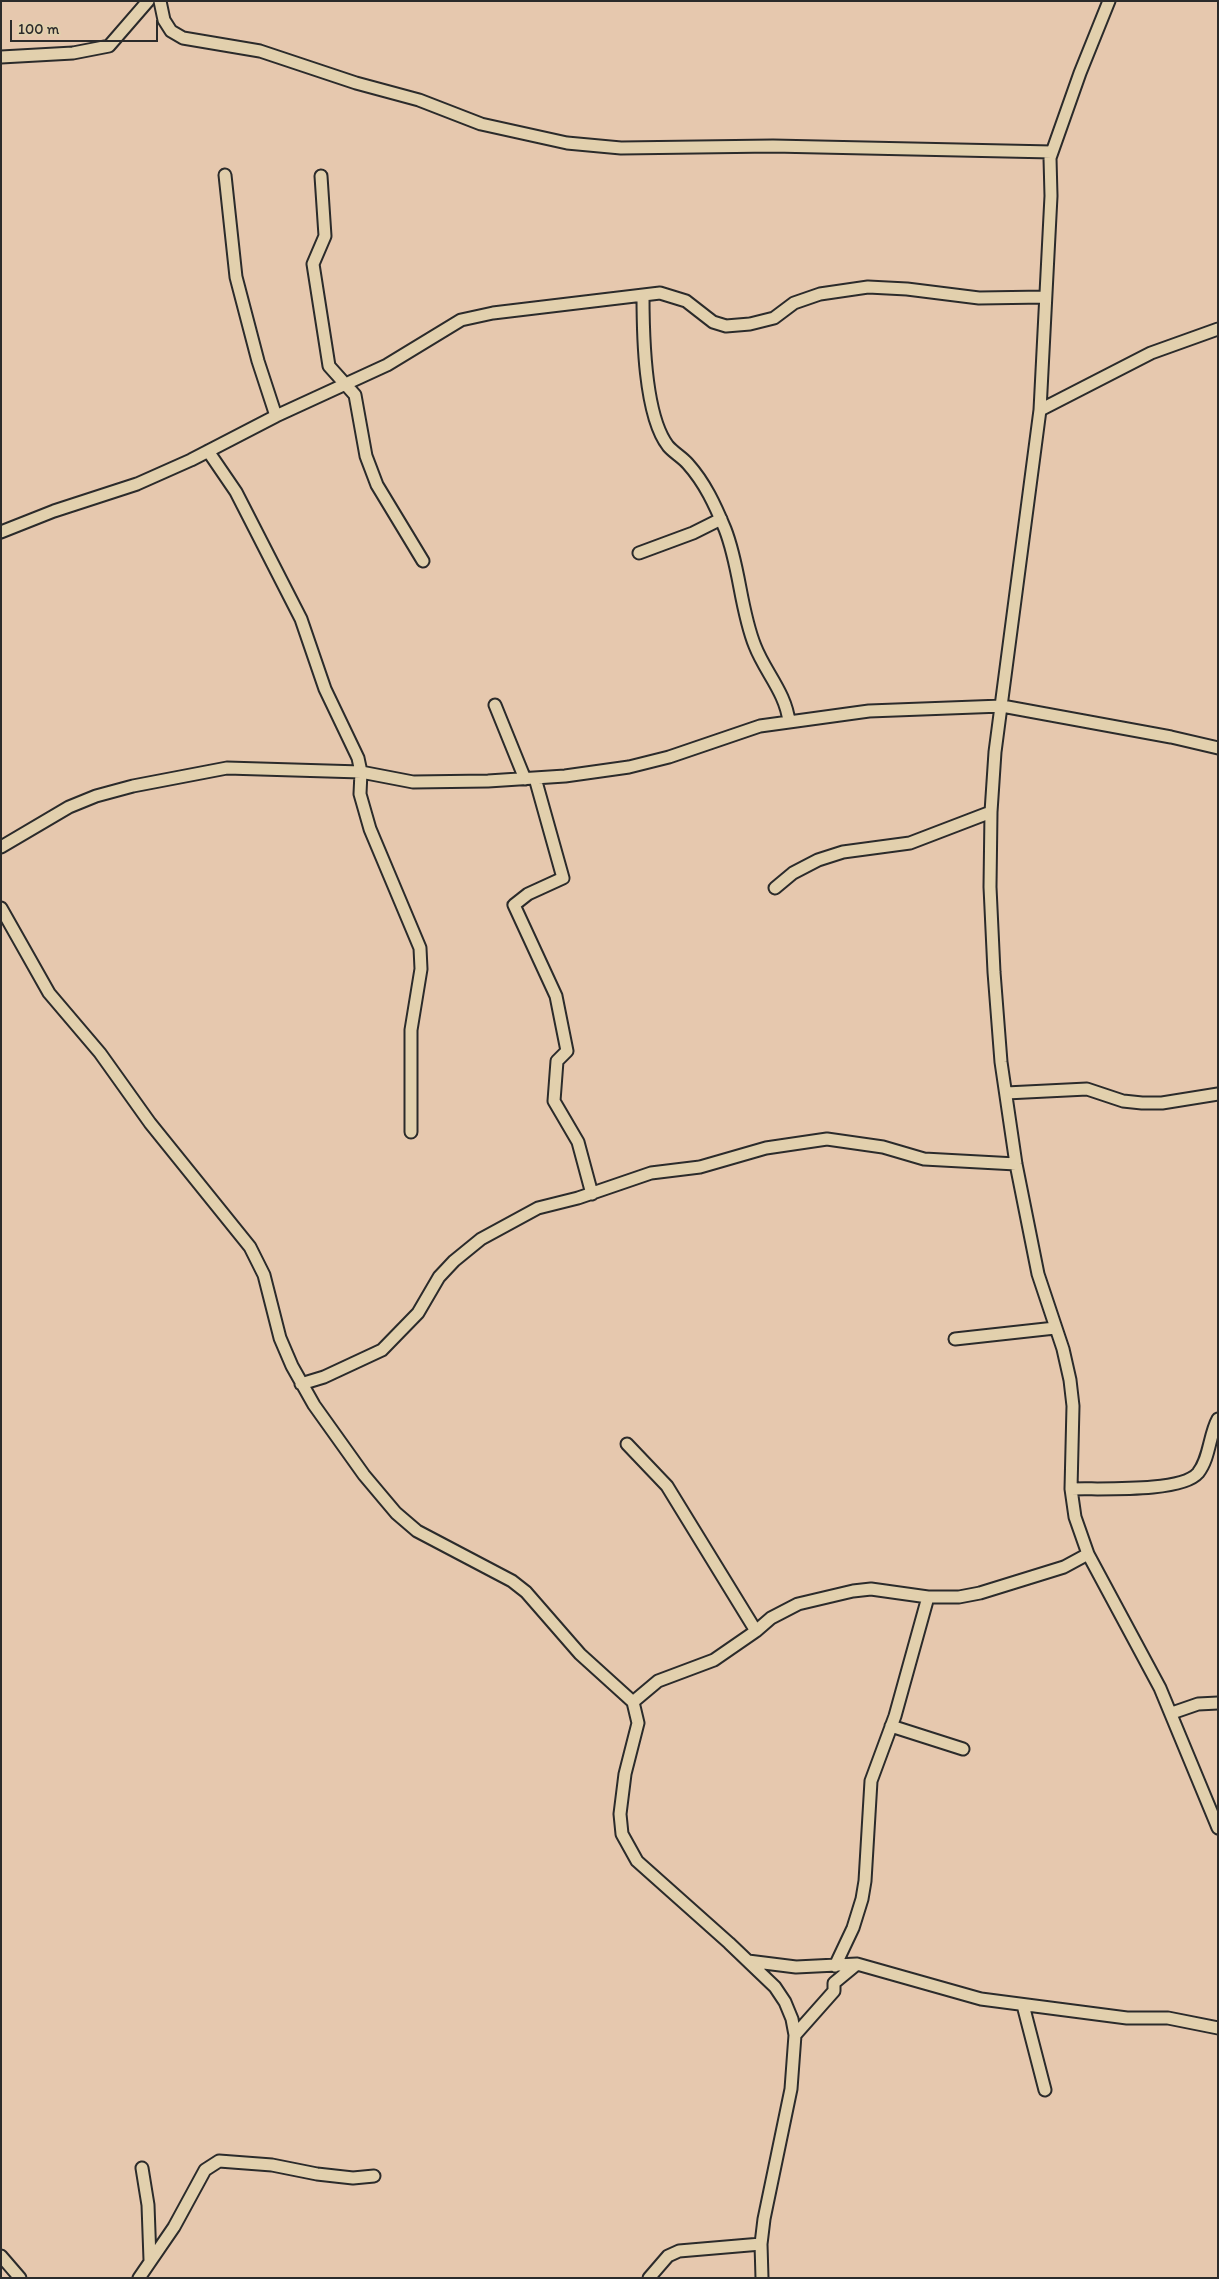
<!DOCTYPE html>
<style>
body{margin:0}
#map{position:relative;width:1219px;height:2279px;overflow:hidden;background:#e6c8ae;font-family:Itim,sans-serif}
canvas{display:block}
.frame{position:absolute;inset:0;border:2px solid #2b2b2b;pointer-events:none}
.scale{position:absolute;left:10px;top:20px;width:148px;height:22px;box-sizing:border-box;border:2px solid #2b2b2b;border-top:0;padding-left:6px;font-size:15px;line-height:18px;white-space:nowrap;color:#2b2b2b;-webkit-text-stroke:4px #e2d0ad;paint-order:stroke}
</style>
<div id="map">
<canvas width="1219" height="2279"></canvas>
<div class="frame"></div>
<div class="scale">100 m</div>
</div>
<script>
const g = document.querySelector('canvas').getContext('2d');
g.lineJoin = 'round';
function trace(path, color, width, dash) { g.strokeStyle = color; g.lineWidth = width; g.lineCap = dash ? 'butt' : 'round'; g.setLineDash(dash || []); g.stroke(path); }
const street = new Path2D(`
 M160,1l4,19 7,11 12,7 77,13 96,32 63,17 62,24 86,19 54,5 152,-2 279,6
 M1109,1l-29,72 -30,85 1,38 -11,214 -45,342 -4,60 -1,75 4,85 7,90 15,102 22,110 25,75 7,31 3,26 -2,83 4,28 13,37 72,134 58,140
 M1,57l72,-4 36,-7 39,-45
 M225,175l11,102 22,84 18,55
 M321,176l4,60 -12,28 16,102 26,29 11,61 11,29 46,76
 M643,295c0,39 1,120 25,151 6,7 14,11 20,18 17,19 27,41 37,65 15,38 15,80 30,117 10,26 31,47 34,76
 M1040,410l111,-57 67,-24
 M208,451l28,41 65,127 24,70 33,69 3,14 -1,22 10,35 50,119 1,21 -10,61v102
 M1,532l53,-21 83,-27 54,-24 85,-44 111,-51 74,-45 32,-7 167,-20 26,8 27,21 13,4 24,-2 24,-6 20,-15 26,-9 48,-7 39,2 72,9 66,-1
 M639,553l54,-20 28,-14
 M495,705l30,74
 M535,778l28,100 -35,16 -14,11 42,91 11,55 -10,10 -3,40 24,41 14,52
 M1,847l68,-40 27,-11 37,-10 94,-18 134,4 52,10 75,-1 77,-5 64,-9 40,-10 91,-31 109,-15 133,-5 169,31 47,11
 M775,888l18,-15 25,-13 25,-8 67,-9 81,-31
 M1,908l48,85 51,60 50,70 100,124 14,28 16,63 12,28 22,39 50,70 32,38 21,18 95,50 14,11 54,62 53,48 5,21 -13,51 -5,40 2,20 15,27 92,82 46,44 10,15 7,17 3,16 -4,54 -27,130 -3,25 1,34
 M1006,1093l81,-4 36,12 19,2h20l56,-9
 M955,1339l100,-11
 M301,1384l23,-7 58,-27 36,-37 21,-36 15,-16 27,-22 57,-31 40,-10 73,-25 49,-6 66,-19 61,-9 56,8 41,12 92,5
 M627,1444l40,42 89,145
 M1071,1489c27,-1 110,4 127,-16 12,-15 11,-38 20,-54
 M633,1702l25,-21 56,-21 42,-29 15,-13 27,-14 55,-13 18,-2 57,8h31l21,-4 84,-26 24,-13
 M1172,1713l26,-9 20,-1
 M891,1726l72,23
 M748,1961l48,6 61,-3 124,35 146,19h41l50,10
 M835,1966l18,-38 9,-29 3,-18 6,-100 24,-65 33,-119
 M1023,2005l22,85
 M795,2035l39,-44v-8l23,-19
 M142,2168l6,37 2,55
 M1,2256l19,22
 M139,2278l35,-51 31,-57 14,-9 53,4 45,9 36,4 21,-2
 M649,2278l19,-22 11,-5 82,-7`);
trace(street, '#2b2b2b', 15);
trace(street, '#e2d0ad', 11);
</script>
